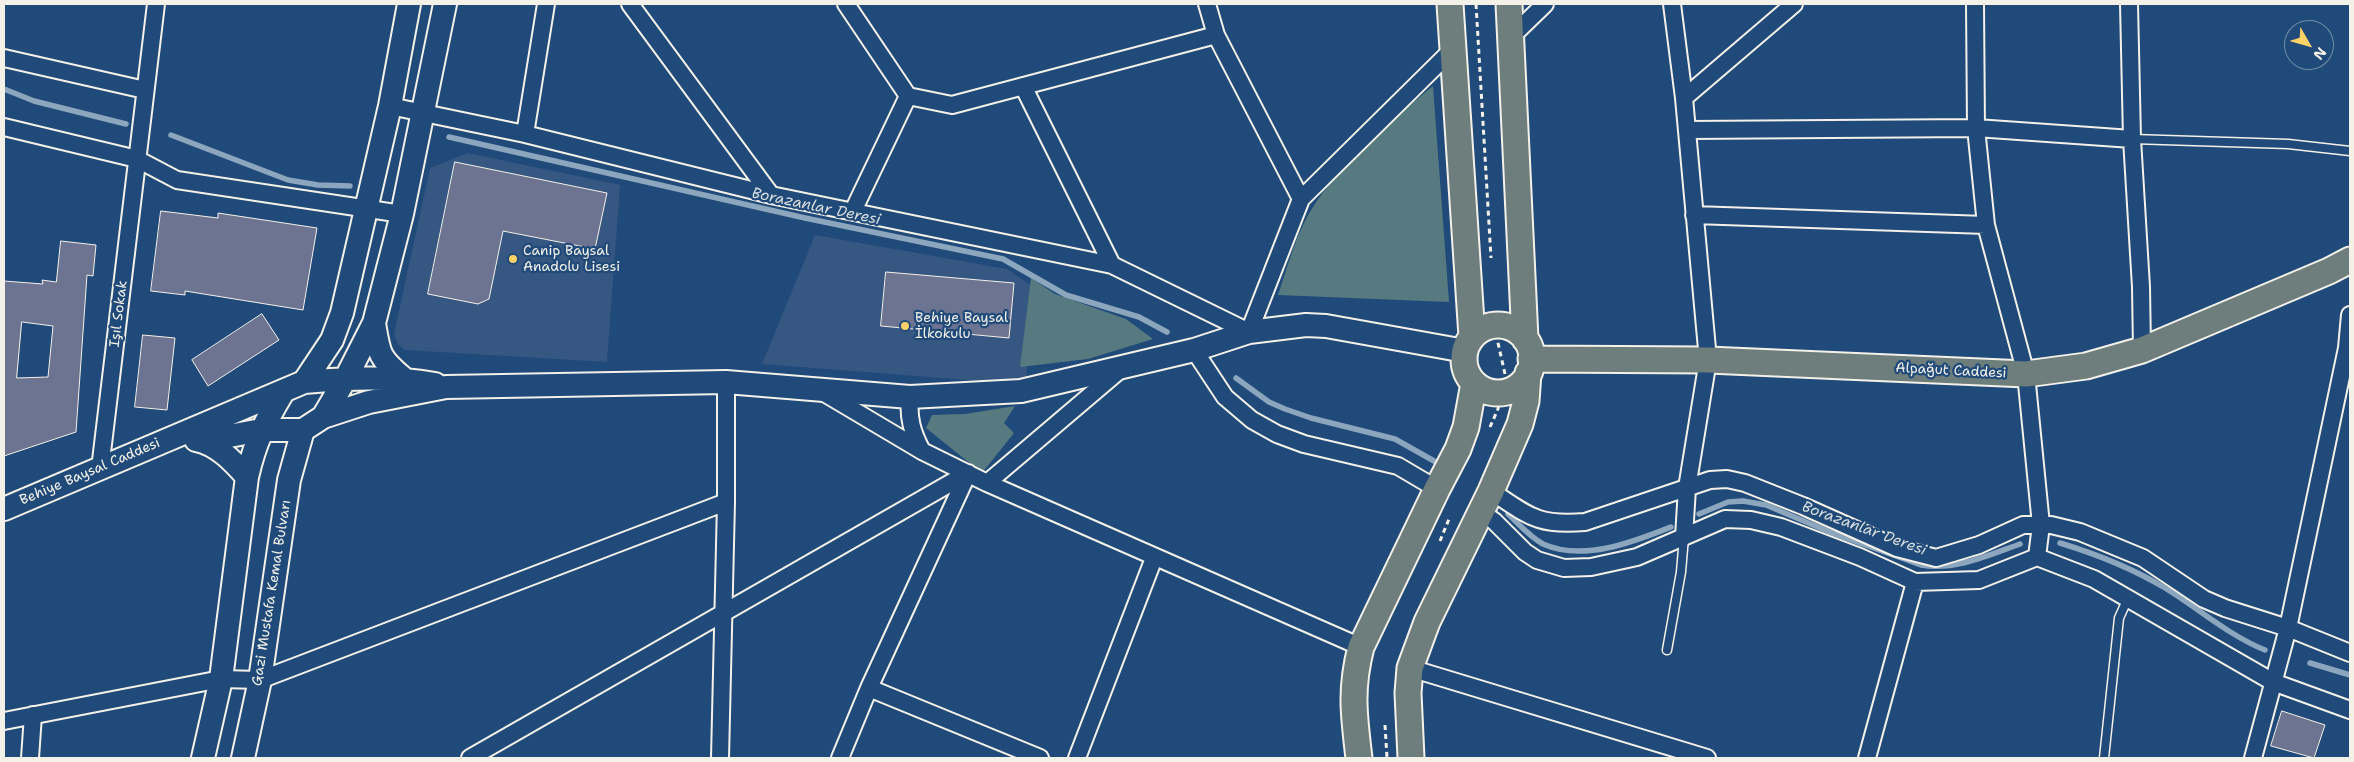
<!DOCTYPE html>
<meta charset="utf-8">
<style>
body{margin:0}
#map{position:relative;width:2354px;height:762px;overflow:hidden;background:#1f4a7a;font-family:"Shantell Sans",sans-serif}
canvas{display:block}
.frame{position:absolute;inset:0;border:5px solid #f4f1e8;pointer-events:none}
.north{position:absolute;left:2284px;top:20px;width:50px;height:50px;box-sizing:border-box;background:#1f4a7a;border:1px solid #748da6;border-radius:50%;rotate:128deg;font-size:14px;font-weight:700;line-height:20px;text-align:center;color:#f4f1e8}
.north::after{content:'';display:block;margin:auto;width:18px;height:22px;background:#ffd166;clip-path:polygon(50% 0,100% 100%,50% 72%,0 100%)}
</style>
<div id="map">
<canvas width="2354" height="762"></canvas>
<div class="frame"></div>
<div class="north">N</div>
</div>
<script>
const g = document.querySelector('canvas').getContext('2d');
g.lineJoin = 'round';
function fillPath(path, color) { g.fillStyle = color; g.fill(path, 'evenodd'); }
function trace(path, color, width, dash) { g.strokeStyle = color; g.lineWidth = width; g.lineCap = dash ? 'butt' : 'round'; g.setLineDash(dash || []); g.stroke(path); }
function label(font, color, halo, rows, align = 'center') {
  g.font = font + ' "Shantell Sans",sans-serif'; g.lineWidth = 4.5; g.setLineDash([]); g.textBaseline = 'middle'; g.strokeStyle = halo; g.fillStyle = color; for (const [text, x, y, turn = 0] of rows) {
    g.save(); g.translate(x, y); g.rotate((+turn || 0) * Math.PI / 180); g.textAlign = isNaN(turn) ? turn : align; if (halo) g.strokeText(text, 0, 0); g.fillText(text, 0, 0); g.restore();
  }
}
fillPath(new Path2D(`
 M468,153l152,32 -13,177 -202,-12 -7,-6 -4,-10 36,-166z
 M815,235l192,34 29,20 -10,89 -20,5 -244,-19z`), '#365781');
fillPath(new Path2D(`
 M1433,86l16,216 -171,-7c10,-29 18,-62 35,-88 31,-48 77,-86 120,-121z
 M1031,278l24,16 71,25 27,20 -65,20 -68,8z
 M1015,406l-11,17 10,10 -32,40 -56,-45 6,-13 33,-1z`), '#577a80');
trace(new Path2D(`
 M4,89l30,12 92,23
 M171,135l117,45 30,5 32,1
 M449,137l356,81 198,41 63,36 73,22 28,15
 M1236,378l33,24 16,7 26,9 84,21 39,22
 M1508,514c11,10 22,23 35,30 40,18 90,-2 128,-17
 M1699,514l29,-12 15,-1 23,4 66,28 89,32c34,6 68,-10 99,-21
 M2060,543c36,11 72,25 105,45 33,20 63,47 100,62
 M2310,663l40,12`), '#8ca6be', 5.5);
const building = new Path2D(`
 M455,162l152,31 -12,56 -92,-18 -14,68 -11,5 -50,-10z
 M161,211l57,7v-5l99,15 -14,82 -118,-19v4l-34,-4z
 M61,241l35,4 -3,31 -6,-1 -11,157 -72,24v-175l39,3 -1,-4 14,2zM22,322l31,4 -5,51 -31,1z
 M886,272l128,11 -5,55 -128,-12z
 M262,314l17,26 -71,46 -16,-26z
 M143,335l32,3 -8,72 -32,-3z
 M2282,711l43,14 -11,33 -43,-12z`);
fillPath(building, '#6d7492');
trace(building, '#f4f1e8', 1);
const service = new Path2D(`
 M2132,139l156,5 62,7
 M1667,650l14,-78 3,-35
 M2104,758l15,-140 9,-20`);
const minor = new Path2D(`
 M630,4l141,191
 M846,4l62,92 44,9 264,-70
 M1207,4l9,31 85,164
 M1672,4l12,94 24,262 -21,128 -3,49
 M1975,4l1,124 10,97 40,149 15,151 -4,32
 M2129,4l3,135 9,148 1,63
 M1511,37l34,-33
 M4,58l141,32
 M1023,86l89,179
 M1684,98l110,-94
 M390,106l135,28 246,61 341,70 137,67 52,-133 153,-151
 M4,127l133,32 40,21 225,34
 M1687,130l289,-2 156,11
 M525,134l21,-130
 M853,211l55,-115
 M1694,215l292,10
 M1194,350l31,47 27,23 25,14 27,10 94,22 39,23
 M726,382v120
 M821,391l101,60 65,32 374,164
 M910,397c-2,21 2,35 12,54
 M100,469l56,-465
 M987,483l133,-113
 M1491,491c38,25 46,35 94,31l125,-42 17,-1 18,4 58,23 94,42 39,10 43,-13 44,-20h28l29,7 63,26 61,41 21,9 63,20 62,25
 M1481,512l13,9 31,31 12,8 27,8 27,-1 46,-10 88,-38 26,1 30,7 79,30 55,25 64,-2 58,-23 57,22 179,103 77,28
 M1410,668l297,90
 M869,688l171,70
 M4,721l217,-42 39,1 466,-178 -6,256
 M30,758l3,-43
 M470,758l498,-285
 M840,758l29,-70 99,-215
 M1077,758l77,-200
 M1867,758l48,-176
 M2253,758l35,-130 59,-280 3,-33`);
const secondary = new Path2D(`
 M374,323c5,31 5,35 29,55
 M304,382l28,-42 10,-27 48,-207 19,-102
 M323,417l23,-39 28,-55 28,-109 43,-210
 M196,440c21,4 37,21 51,37
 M203,441l58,-11h42l20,-13 46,-15 77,-15 280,-5 184,15 111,-6 173,-41 55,-18 57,-7 20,1 139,25
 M4,509l300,-127c45,-4 87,-6 131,2
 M203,758l18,-79 26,-202c8,-35 18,-55 36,-85
 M243,758l17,-78 29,-200 14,-50`);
const primary = new Path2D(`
 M1450,4l22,333
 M1509,4l16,335
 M1464 359a34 34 0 1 1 68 0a34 34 0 1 1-68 0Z
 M1531,359l177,1 318,14 60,-8 56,-16 187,-79 21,-11
 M1359,758c-5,-42 -9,-68 2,-111l76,-158 21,-40 8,-22 8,-44
 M1411,758l-3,-65 2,-25 17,-46 64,-131 29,-67 6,-23 2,-28`);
trace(service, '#f4f1e8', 11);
trace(minor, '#f4f1e8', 20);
trace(secondary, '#f4f1e8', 26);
trace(primary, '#f4f1e8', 29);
trace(new Path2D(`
 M1476,4l15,254
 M1496,334l9,40
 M1490,427l8,-18 6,-29
 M1440,541l9,-22
 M1385,725l2,33`), '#f4f1e8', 3, [5, 4]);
trace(service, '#1f4a7a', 8);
trace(minor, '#1f4a7a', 16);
trace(secondary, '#1f4a7a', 22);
trace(primary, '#6d7e7c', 25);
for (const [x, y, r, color] of [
 [513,259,5,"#ffd166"],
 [905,326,5,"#ffd166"]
]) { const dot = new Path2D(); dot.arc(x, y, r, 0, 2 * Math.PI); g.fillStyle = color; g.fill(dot); trace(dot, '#1f4a7a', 2); }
label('14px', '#f4f1e8', '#1f4a7a', [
 ["Canip Baysal",523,251],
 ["Anadolu Lisesi",523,267],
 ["Behiye Baysal",915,318],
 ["İlkokulu",915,334]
], 'left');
label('14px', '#f4f1e8', '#1f4a7a', [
 ["Işıl Sokak",119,314,-83],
 ["Alpağut Caddesi",1951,371,3],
 ["Behiye Baysal Caddesi",90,472,-23],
 ["Gazi Mustafa Kemal Bulvarı",272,593,-81]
]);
label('italic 15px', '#dadede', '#1f4a7a', [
 ["Borazanlar Deresi",816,207,12],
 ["Borazanlar Deresi",1864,529,20]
]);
</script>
